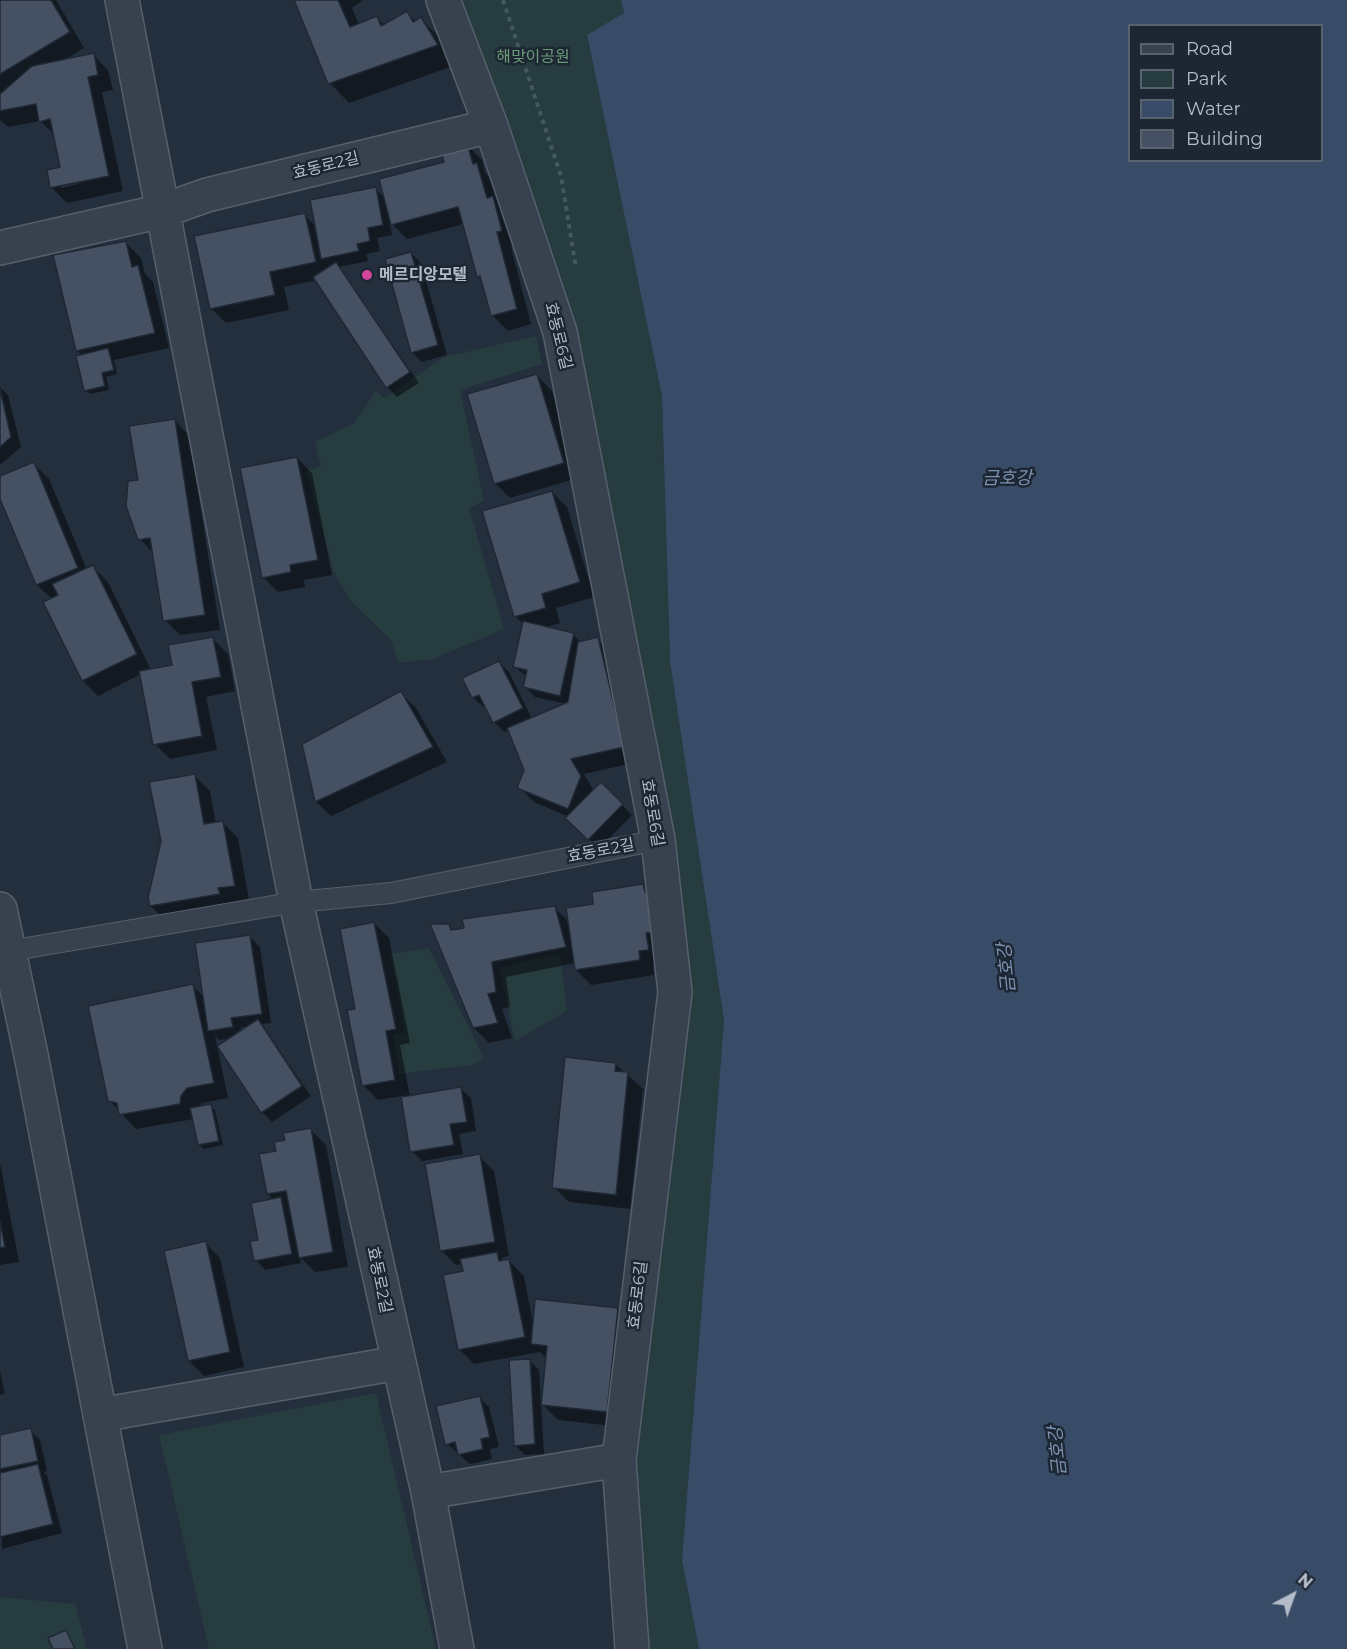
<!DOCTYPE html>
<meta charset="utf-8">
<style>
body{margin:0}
#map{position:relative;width:1347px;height:1649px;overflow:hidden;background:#242f3e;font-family:Montserrat,sans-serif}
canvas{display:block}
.legend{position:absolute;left:1128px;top:24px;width:195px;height:138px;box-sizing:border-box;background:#1d2633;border:2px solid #59626f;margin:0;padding:8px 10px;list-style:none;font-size:18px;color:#b4bcc9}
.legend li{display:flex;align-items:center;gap:12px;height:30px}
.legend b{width:30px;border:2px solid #59626f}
.north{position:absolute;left:1263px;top:1565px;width:60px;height:60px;-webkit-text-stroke:4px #1d2633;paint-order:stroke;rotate:41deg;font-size:16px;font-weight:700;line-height:24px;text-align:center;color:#b4bcc9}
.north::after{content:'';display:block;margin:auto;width:21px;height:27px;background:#b4bcc9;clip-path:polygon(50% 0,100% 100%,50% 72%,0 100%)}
</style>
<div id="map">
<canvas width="1347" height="1649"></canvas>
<ul class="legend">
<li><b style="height:8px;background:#38414e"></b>Road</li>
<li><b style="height:16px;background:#263c3f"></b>Park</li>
<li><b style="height:16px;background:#394c67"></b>Water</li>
<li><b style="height:16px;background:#455162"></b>Building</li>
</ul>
<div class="north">N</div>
</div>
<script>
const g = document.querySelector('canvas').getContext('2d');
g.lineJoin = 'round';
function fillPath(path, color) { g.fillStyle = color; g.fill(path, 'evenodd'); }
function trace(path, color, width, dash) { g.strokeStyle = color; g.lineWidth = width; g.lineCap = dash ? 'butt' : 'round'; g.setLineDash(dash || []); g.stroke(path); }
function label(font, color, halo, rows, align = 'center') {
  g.font = font + ' Montserrat,"Noto Sans KR",sans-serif'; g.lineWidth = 5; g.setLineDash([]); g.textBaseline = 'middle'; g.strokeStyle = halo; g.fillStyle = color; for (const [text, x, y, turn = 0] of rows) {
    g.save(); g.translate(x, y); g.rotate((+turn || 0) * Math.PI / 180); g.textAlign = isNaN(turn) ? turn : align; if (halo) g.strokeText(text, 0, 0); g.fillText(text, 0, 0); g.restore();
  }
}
fillPath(new Path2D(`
 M454,0h167l3,13 -37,23 75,360 8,265 54,359 -42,540 17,89h-57l-23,-189 68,-466 -83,-490z
 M536,336l6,28 -82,26 24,111 -15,7 35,121 -71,30 -35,4 -7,-23 -42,-41 -15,-27 -28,-102 15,-4 -6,-24 39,-19 22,-32 8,7 60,-41z
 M429,948l55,110 -12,7 -73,9 -6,-40 12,-1 -15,-79z
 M560,954l7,57 -52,30 -16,-74z
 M376,1393l60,256h-227l-50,-214z
 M0,1597l75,7 12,45h-87z`), '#263c3f');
fillPath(new Path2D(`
 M621,0h726v1649h-648l-17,-89 42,-540 -54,-359 -8,-265 -75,-361 37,-22zM1130,26h192v134h-192z`), '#394c67');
fillPath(new Path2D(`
 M0,0h56l28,48 -22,13 31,-6 15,15 5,20 -11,2 21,99 -56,12 -15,-15 10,-20 -7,-33 -15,-14 -32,6 -8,-7zM78,181v3l-17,4v-3z
 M296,0h67l-11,8 7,17 18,-7 8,7 22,-12 9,9 5,-3 20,20 15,26 -107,38 -19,-20z
 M467,145l15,15 3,13 7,6 7,25 8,9 9,33 -5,1 20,77 -23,7 -15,-15 -9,-34 -6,-6 -14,-52 -57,15 -18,-18 3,14 -15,3 3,13 -14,3 2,7 -29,6 80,116 -22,14 -10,-10 -70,-107 -33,7 5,23 -63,13 -15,-15 93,-93 13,12 58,-39 10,11 61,-36z
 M126,243l15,15 4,16 8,8 16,66 -55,12 3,14 -11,3 3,13 -19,4 -5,-4 -2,-34 -6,-6z
 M411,253l10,10 26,92 -25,7 -10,-10z
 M537,376l15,15 26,87 -68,20 -15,-15z
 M0,387l8,8 13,52 -21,18z
 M174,420l15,15 31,195 -40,5 -15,-15 -11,-66 -14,-15 -1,-57z
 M297,458l15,15 20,102 -28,5 1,7 -27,5 -15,-15z
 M34,464l15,15 38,91 6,-3 15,15 43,88 23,-4 39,-27 15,15 7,37 -29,6 11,53 -47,9 -15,-15 -14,-70 -43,22 -15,-15 -38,-78 7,-4 -15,-14 -37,-90v-17z
 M552,492l15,15 27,90 -38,11 4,15 -16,5 29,6 8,9 16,-4 15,15 26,108 -54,12 10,17 7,-7 31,31 -33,34 -30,-32 -35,-15 -15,-15 7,-17 -17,-40 -5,2 -10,-10 -8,-16 -3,1 -10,-10 26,-35 10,10 23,47 35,-15 -32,-7 -10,-10 2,-10 -13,-11 10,-41 -9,-9z
 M401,693l15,15 31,54 -116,54 -15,-14 -12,-57z
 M195,776l15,15 6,33 7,-1 15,15 11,62 -16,3 1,6 -68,12 -15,-15z
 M643,886l15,15 5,63 -10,2 1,9 -63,10 -15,-15 -1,-7 -69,14 4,30 -8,2 10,29 -23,5 -15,-15 -25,-103 5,6 101,-23 14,14 26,-17z
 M374,923l15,15 21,105 -10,2 10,52 51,-8 10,9 5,33 -17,3 4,20 -41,7 -10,-10 -10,-55 -24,4 -15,-15 -6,-75z
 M250,937l10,10 11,76 -10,1 50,72 -39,26 -10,-10 -30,-74 -13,2 -4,-5 13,63 -26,5 -4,5 13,-2 4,4 8,35 -19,4 -5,-5 -5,-25 -58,10 -27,-29 84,-114 12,12zM250,1026l-9,6v-5z
 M615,1064l28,25 -13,120 -61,-7 -15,-15z
 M311,1130l15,15 22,122 -33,5 -15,-15 1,6 -36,7 -9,-10 18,-60 -6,-6 10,-42 8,-10z
 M479,1156l15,15 15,85 -8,2 4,4 4,-1 15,15 9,47 84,-13 15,15 -10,102 -64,-7 -16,-16 5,-45 -7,-7 -66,12 -15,-15 6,-77 -2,-8 -7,1 -15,-15z
 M0,1163l19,99 -19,3z
 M205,1243l15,15 24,109 -40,9 -15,-15z
 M529,1360l10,10 5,84 -19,1 -10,-10z
 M0,1371l5,23 -5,1z
 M479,1397l10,10 10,40 -9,2 2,10 -22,5 -23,-20z
 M30,1430l10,10 7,31 -4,1 4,3 15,58 -60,16 -2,-113z
 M66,1632l10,17h-21z`), '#0007');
const building = new Path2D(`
 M0,0h51l19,32 -70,42z
 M294,0h44l12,27 27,-11 4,10 26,-15 6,11 8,-5 17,28 -110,39z
 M94,53l4,22 -10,2 21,99 -59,12 -3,-18 13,-3 -10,-48 -11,3 -3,-18 -36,7v-17l32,-28z
 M467,143l6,21 4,-1 10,35 6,-2 9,35 -5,1 20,77 -26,7 -11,-40 -3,1 -19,-70 -67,18 -12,-46 65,-17 -3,-11z
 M376,187l7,38 -15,3 2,13 -13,3 2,7 -38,8 -11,-59z
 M305,213l11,49 -46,10 5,23 -65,14 -16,-73z
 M126,241l6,26 6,-2 17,68 -79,18 -23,-96z
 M411,252l27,93 -27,8 -26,-94z
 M336,262l74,110 -24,16 -73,-111z
 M108,348l6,22 -12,3 3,13 -21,5 -8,-35z
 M537,374l27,89 -70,21 -27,-90z
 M0,389l11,48 -11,10z
 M175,419l30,196 -42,6 -13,-83 -12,2 -12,-34 2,-25 10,-1 -9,-54z
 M297,457l21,103 -28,5 1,7 -29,6 -22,-110z
 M34,462l44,106 -42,17 -36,-86v-23z
 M552,491l28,91 -38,12 4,14 -32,9 -32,-106z
 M93,565l44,89 -55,27 -39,-79 15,-7 -6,-11z
 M523,621l51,12 -14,63 -37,-9 4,-17 -14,-3z
 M213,637l8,40 -29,5 10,54 -49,9 -14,-74 33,-6 -4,-20z
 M598,637l26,110 -53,12 10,17 -13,33 -51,-21 7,-18 -17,-42 61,-26 10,-60z
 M499,661l24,47 -30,15 -14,-28 -7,3 -10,-20z
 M401,691l32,56 -118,55 -13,-58z
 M195,774l9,50 19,-3 12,65 -17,2 2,6 -70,12 -2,-8 13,-57 -12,-59z
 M601,782l22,22 -35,36 -23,-22z
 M643,884l2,8 2,-1 7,41 -8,1 3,17 -10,1 1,9 -65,10 -9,-62 27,-4 -1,-12z
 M555,906l11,41 -74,15 4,30 -8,2 10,29 -25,5 -43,-104h19l2,6 13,-2 -2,-9z
 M374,922l22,107 -10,2 9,49 -33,6 -15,-76 8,-1 -15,-80z
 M250,935l12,79 -31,4 2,9 -25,4 -13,-88z
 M193,984l21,99 -27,5 -6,8 -1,8 -61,11 -2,-12 -9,-2 -20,-95z
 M258,1019l44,67 -41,27 -44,-67z
 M565,1057l51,6 -1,8 13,1 -12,123 -64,-7z
 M461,1087l6,35 -17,2 4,21 -44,7 -9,-55z
 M211,1104l8,37 -21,4 -8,-37z
 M311,1128l22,124 -34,6 -13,-67 -19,3 -8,-40 17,-3 -2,-9 11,-2 -2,-7z
 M480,1154l15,88 -55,9 -15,-87z
 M281,1197l11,57 -38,7 -4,-20 8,-1 -7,-37z
 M0,1221l5,26 -5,1z
 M206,1241l24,111 -42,9 -24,-110z
 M497,1252l2,9 10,-2 16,78 -67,13 -15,-75 20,-4 -3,-12z
 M535,1299l83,9 -11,104 -66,-7 6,-59 -16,-2z
 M530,1359l5,85 -21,2 -5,-86z
 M480,1396l10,41 -9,2 2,10 -25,6 -3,-13 -10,3 -9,-39z
 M31,1428l7,33 -38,8v-34z
 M38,1464l15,60 -53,13v-64z
 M66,1630l9,19h-22l-5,-11z`);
fillPath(building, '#455162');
trace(building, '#1f2835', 1.5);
const service = new Path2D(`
 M9,951l287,-49 95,-9 267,-53`);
const minor = new Path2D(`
 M122,0l174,902 132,590 29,157
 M443,0l48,126 69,206 98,508 17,152 -56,468 13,189
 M0,248l162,-37 45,-16 284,-69
 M100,1415l298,-52
 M428,1492l191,-32`);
const tertiary = new Path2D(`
 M0,909l31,146 114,594`);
trace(service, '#565f6c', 22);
trace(minor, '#565f6c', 36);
trace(tertiary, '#565f6c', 36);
trace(new Path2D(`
 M503,0l58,176 15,92`), '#44595c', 4, [4.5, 4.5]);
trace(service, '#38414e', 20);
trace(minor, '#38414e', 33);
trace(tertiary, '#38414e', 33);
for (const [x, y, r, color] of [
 [367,275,6,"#d1479c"]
]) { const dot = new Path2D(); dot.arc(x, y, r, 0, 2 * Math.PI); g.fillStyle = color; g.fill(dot); trace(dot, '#1d2633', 2); }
label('16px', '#6b9a76', '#1d2633', [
 ["해맞이공원",533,57]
]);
label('16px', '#b4bcc9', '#1d2633', [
 ["효동로2길",326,166,-14],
 ["효동로6길",558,336,76],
 ["효동로6길",652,813,80],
 ["효동로2길",601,851,-11],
 ["효동로2길",379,1280,78],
 ["효동로6길",638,1295,-83]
]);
label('bold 16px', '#b4bcc9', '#1d2633', [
 ["메르디앙모텔",379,275]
], 'left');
label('italic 18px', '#7c92b1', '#1d2633', [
 ["금호강",1007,479],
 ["금호강",1007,968,-96],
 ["금호강",1058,1451,-96]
]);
</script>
